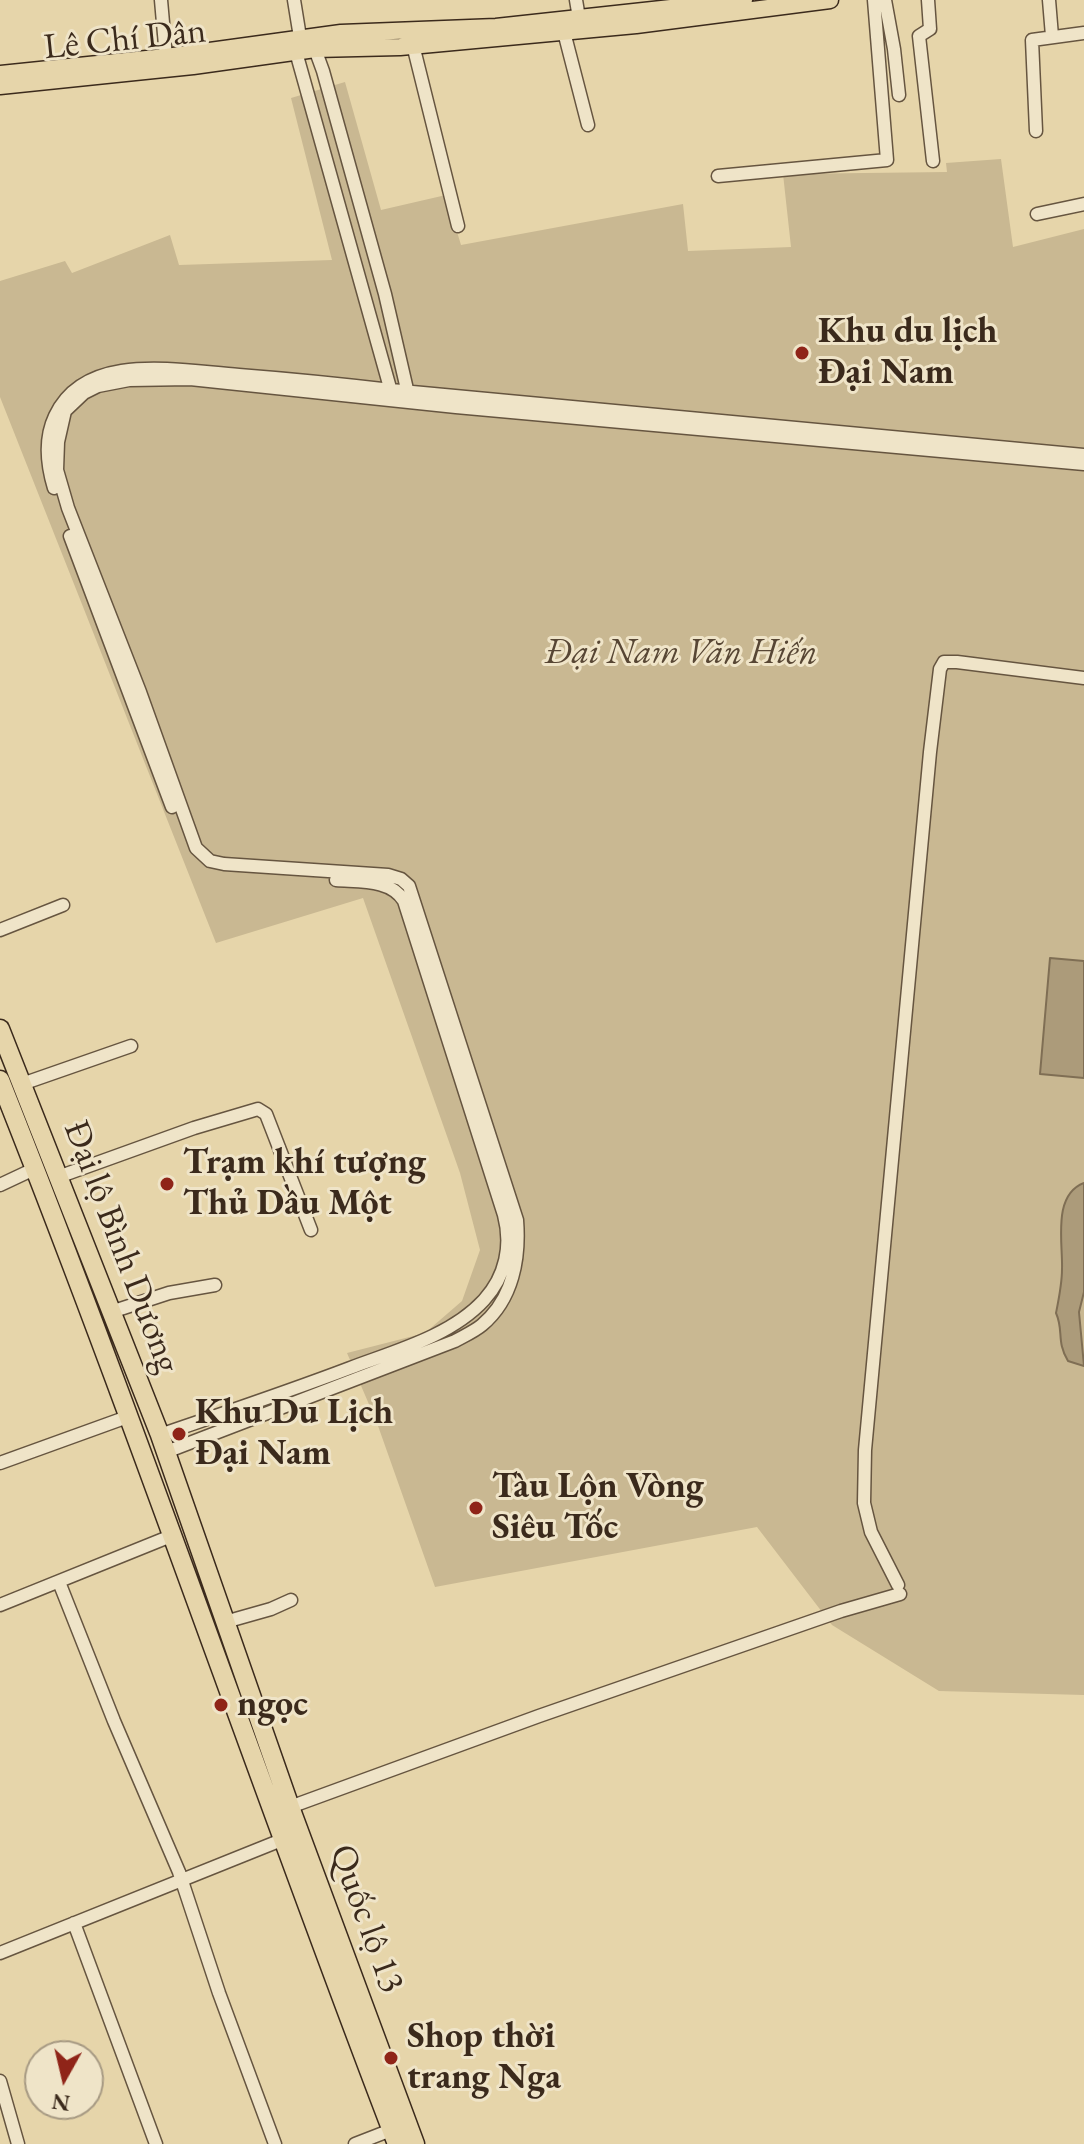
<!DOCTYPE html>
<meta charset="utf-8">
<style>
body{margin:0}
#map{position:relative;width:1084px;height:2144px;overflow:hidden;background:#e6d5aa;font-family:"EB Garamond",serif}
canvas{display:block}
.north{position:absolute;left:24px;top:2040px;width:80px;height:80px;box-sizing:border-box;background:#efe4c8;border:2px solid #a79a83;border-radius:50%;rotate:188deg;font-size:22px;font-weight:700;line-height:32px;text-align:center;color:#3b2a1c}
.north::after{content:'';display:block;margin:auto;width:28px;height:36px;background:#8f2418;clip-path:polygon(50% 0,100% 100%,50% 72%,0 100%)}
</style>
<div id="map">
<canvas width="1084" height="2144"></canvas>
<div class="north">N</div>
</div>
<script>
const g = document.querySelector('canvas').getContext('2d');
g.lineJoin = 'round';
function fillPath(path, color) { g.fillStyle = color; g.fill(path, 'evenodd'); }
function trace(path, color, width, dash) { g.strokeStyle = color; g.lineWidth = width; g.lineCap = dash ? 'butt' : 'round'; g.setLineDash(dash || []); g.stroke(path); }
function label(font, color, halo, rows, align = 'center') {
  g.font = font + ' "EB Garamond",serif'; g.lineWidth = 6; g.setLineDash([]); g.textBaseline = 'middle'; g.strokeStyle = halo; g.fillStyle = color; for (const [text, x, y, turn = 0] of rows) {
    g.save(); g.translate(x, y); g.rotate((+turn || 0) * Math.PI / 180); g.textAlign = isNaN(turn) ? turn : align; if (halo) g.strokeText(text, 0, 0); g.fillText(text, 0, 0); g.restore();
  }
}
fillPath(new Path2D(`
 M345,82l36,128 65,-15 15,50 222,-41 5,47 103,-4 -8,-73 164,-2 -1,-9 55,-4 12,88 71,-18v1466l-145,-4 -107,-66 -75,-98 -322,60 -58,-164 -30,-70 78,-20 37,-32 18,-51 -20,-77 -97,-275 -147,45 -216,-546v-116l65,-20 7,12 98,-38 9,30 153,-5 -41,-162z`), '#c9b892');
const water = new Path2D(`
 M1050,958l34,3v117l-44,-4z
 M1084,1183v109l-5,20 5,54 -16,-5c-12,-20 -4,-30 -12,-48 3,-15 6,-29 6,-44 1,-26 -10,-74 22,-86z`);
fillPath(water, '#ac9b7a');
trace(water, '#7f6e54', 2);
const minor = new Path2D(`
 M161,0l5,57
 M294,0l6,37 -4,15 96,343
 M576,0l3,18
 M885,0l9,49 5,46
 M928,0l2,29 -11,7 14,125
 M1049,0l3,36
 M564,32l24,93
 M308,44l7,5 8,22 62,223 24,104
 M413,45l45,181
 M1036,131l-4,-91 52,-7
 M718,176l169,-16 -13,-160
 M1037,214l47,-10
 M54,488c-7,-23 -10,-49 1,-72 31,-66 125,-45 184,-41 51,4 101,9 152,15l693,65
 M70,536l102,271
 M0,930l63,-25
 M22,1084l109,-38
 M58,1177l136,-49 64,-19 8,5 45,116
 M0,1185l34,-16
 M111,1312l58,-19 46,-8
 M160,1435c64,-22 127,-43 190,-67 45,-17 101,-32 134,-68 22,-24 28,-55 20,-85l-100,-314c-13,-22 -44,-19 -68,-21
 M166,1452l289,-111c9,-5 20,-10 27,-16 31,-26 38,-67 35,-105l-108,-334 -8,-7 -13,-4 -164,-11 -14,-3 -14,-13 -56,-156 -72,-184 -11,-38 1,-28 7,-31 19,-18 14,-7 31,-6 61,-1 266,28 628,57
 M0,1463l130,-47
 M59,1582l55,139 65,151 40,121 56,151
 M898,1585l-27,-53 -7,-29 1,-53 65,-698 10,-83 4,-7h13l127,16
 M0,1605l171,-69
 M225,1622l46,-13 20,-9
 M290,1807l249,-91 302,-105 59,-17
 M74,1923l82,221
 M0,1953l284,-114
 M0,2081l18,63
 M355,2144l36,-14`);
const major = new Path2D(`
 M0,74l166,-17 175,-24 155,-6 248,-27
 M0,86l193,-20 122,-17 85,-2 236,-22 194,-25`);
const highway = new Path2D(`
 M0,1029l160,406 130,372 125,337
 M0,1080c140,352 261,711 397,1064`);
trace(minor, '#665540', 15);
trace(major, '#3b2a1c', 19);
trace(highway, '#3b2a1c', 21);
trace(minor, '#efe4c8', 12);
trace(major, '#e6d5aa', 16);
trace(highway, '#e6d5aa', 18);
for (const [x, y, r, color] of [
 [802,353,8,"#8f2418"],
 [167,1184,8,"#8f2418"],
 [179,1434,8,"#8f2418"],
 [476,1508,8,"#8f2418"],
 [221,1705,8,"#8f2418"],
 [391,2058,8,"#8f2418"]
]) { const dot = new Path2D(); dot.arc(x, y, r, 0, 2 * Math.PI); g.fillStyle = color; g.fill(dot); trace(dot, '#efe4c8', 3); }
label('36px', '#3b2a1c', '#efe4c8', [
 ["Lê Chí Dân",125,40,-6],
 ["Đại lộ Bình Dương",121,1247,69],
 ["Quốc lộ 13",366,1919,70]
]);
label('bold 36px', '#3b2a1c', '#efe4c8', [
 ["Khu du lịch",818,332],
 ["Đại Nam",818,373],
 ["Trạm khí tượng",183,1163],
 ["Thủ Dầu Một",183,1204],
 ["Khu Du Lịch",195,1413],
 ["Đại Nam",195,1454],
 ["Tàu Lộn Vòng",492,1487],
 ["Siêu Tốc",492,1528],
 ["ngọc",237,1705],
 ["Shop thời",407,2037],
 ["trang Nga",407,2078]
], 'left');
label('italic 36px', '#574634', '#efe4c8', [
 ["Đại Nam Văn Hiến",681,653]
]);
</script>
